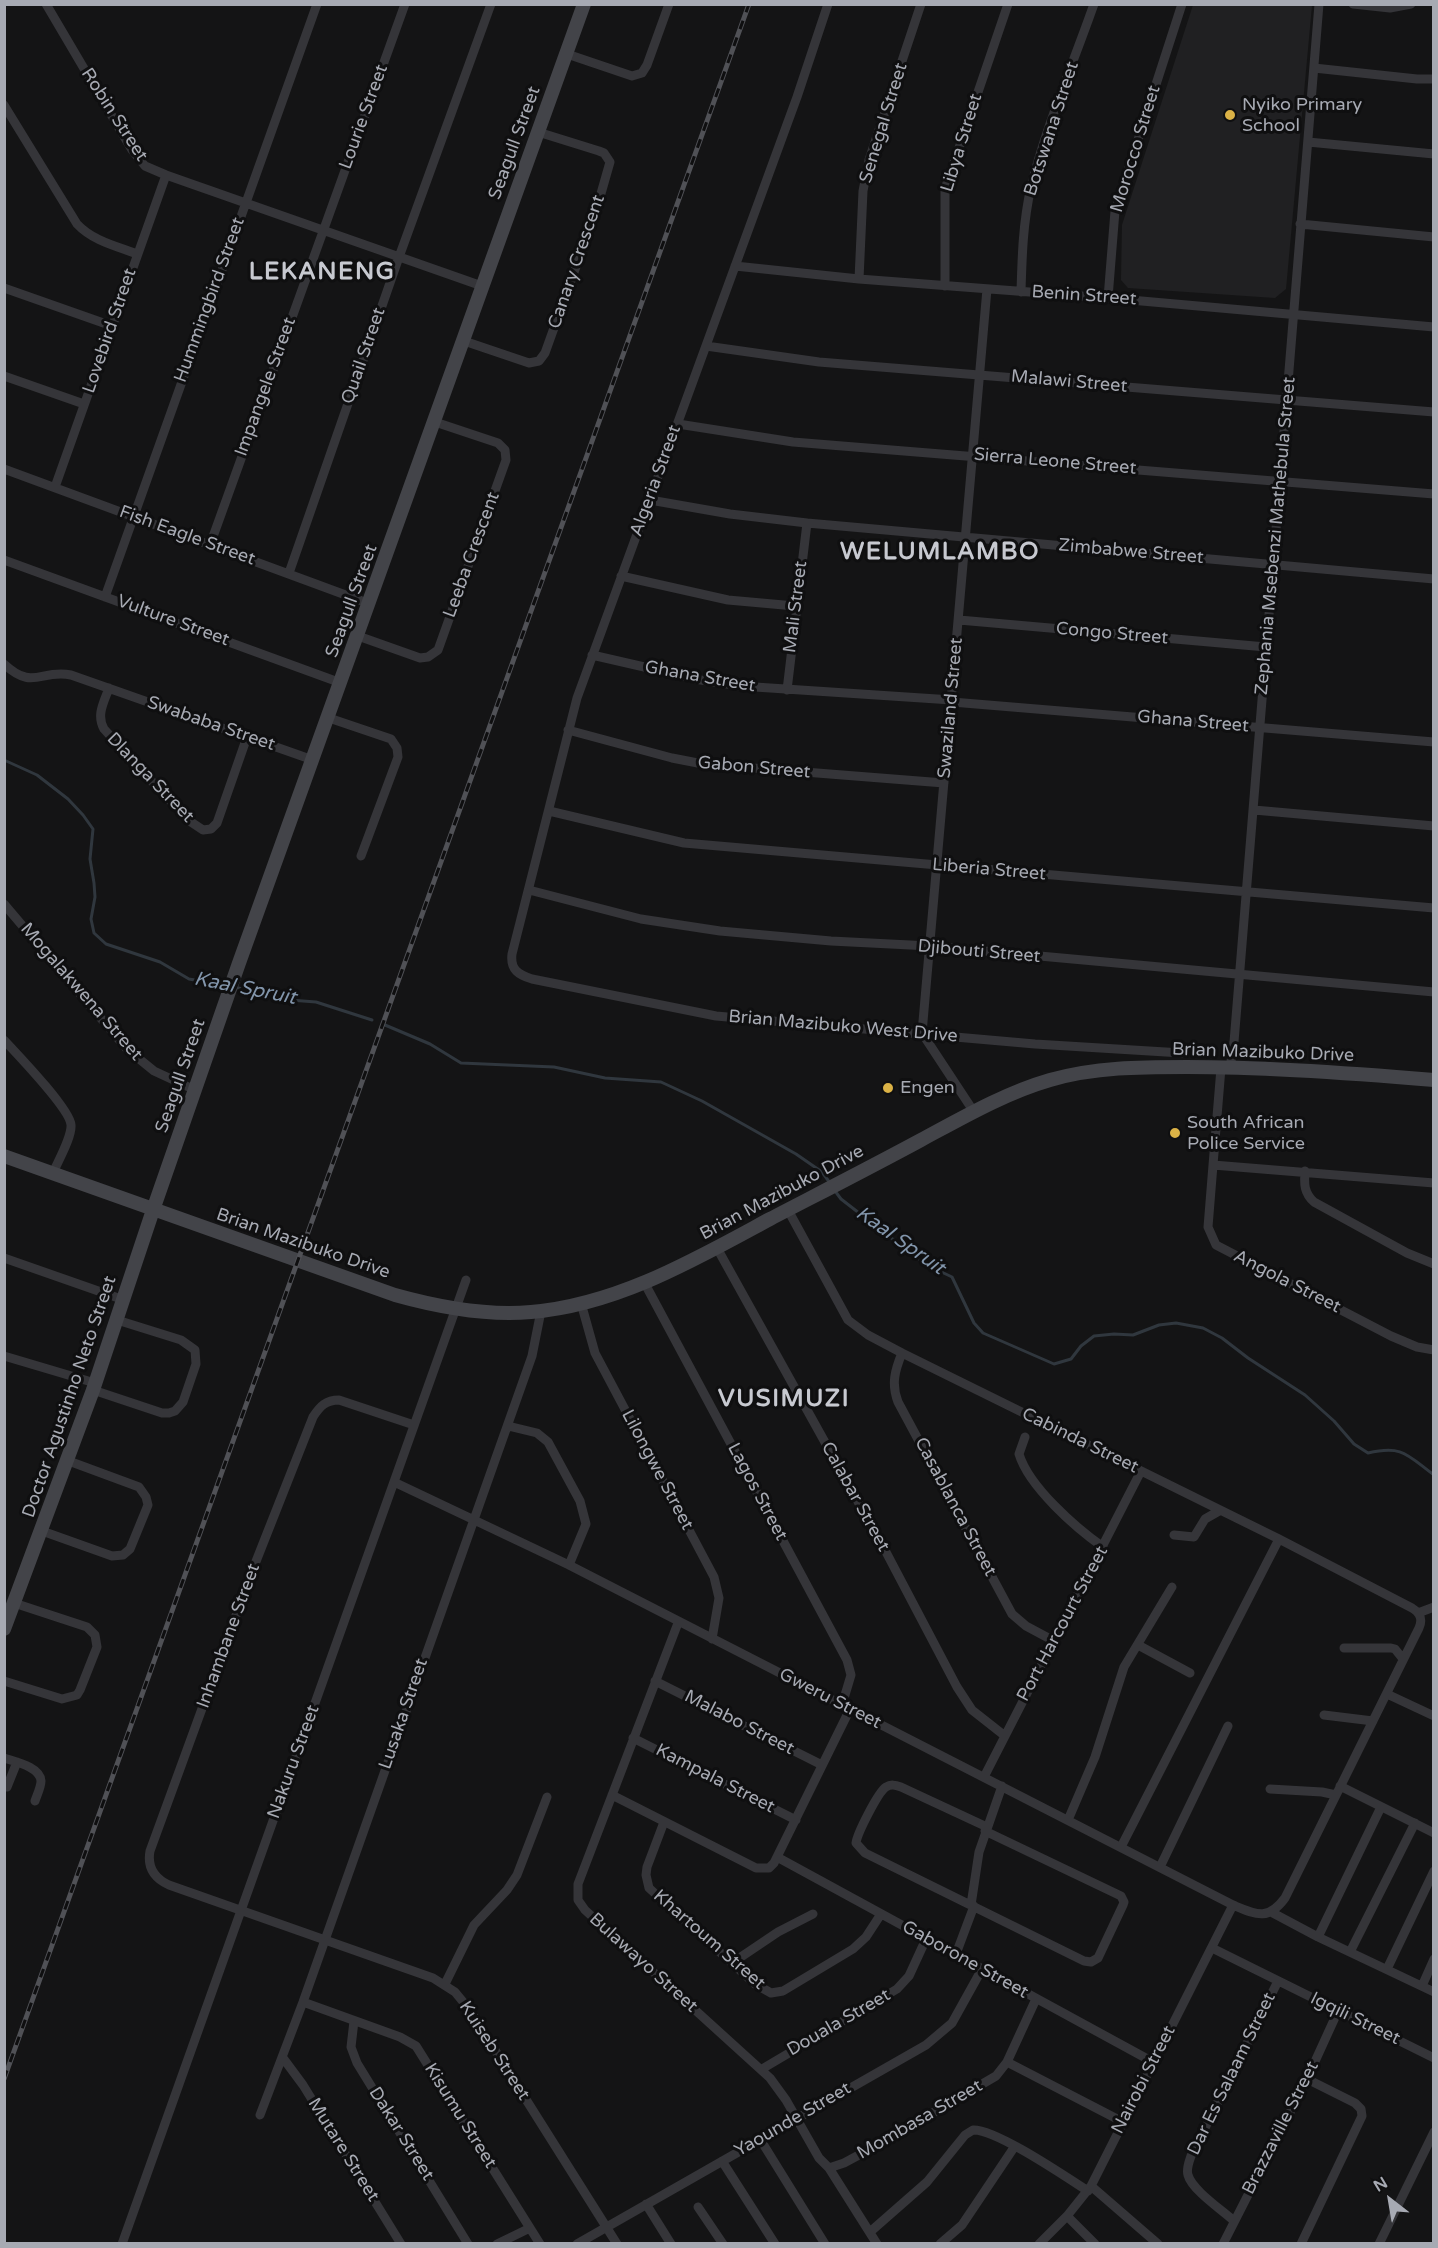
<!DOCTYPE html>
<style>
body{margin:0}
#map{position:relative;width:1438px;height:2248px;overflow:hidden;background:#141415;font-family:"Varela Round",sans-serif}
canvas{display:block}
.frame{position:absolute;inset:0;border:6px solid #a7aab3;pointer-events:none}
.north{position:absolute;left:1360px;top:2170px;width:60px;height:60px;-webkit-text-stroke:4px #0f0f10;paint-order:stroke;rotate:329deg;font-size:16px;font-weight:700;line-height:24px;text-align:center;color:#a7aab3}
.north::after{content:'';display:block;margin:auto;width:21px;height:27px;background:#a7aab3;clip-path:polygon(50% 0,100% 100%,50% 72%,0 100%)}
</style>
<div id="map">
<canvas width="1438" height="2248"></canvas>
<div class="frame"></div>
<div class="north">N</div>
</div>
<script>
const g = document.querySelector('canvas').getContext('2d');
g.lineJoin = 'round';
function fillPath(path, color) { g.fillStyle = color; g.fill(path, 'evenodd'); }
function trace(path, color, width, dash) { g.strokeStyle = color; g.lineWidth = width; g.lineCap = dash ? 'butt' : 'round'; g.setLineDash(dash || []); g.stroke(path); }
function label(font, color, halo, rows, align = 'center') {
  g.font = font + ' "Varela Round",sans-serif'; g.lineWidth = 6; g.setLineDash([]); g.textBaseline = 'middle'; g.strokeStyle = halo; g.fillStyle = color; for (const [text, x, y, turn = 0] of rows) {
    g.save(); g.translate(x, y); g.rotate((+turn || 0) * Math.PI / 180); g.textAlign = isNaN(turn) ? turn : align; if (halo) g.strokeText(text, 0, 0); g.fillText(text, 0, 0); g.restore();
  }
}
fillPath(new Path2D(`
 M1193,5h119l-26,284 -11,9 -147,-10 -7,-8 1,-55z`), '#202022');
trace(new Path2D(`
 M4,760l33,15 31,24 15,16 10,14 -3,30 4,24 1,14 -4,22 3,14 12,11 54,18 29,17 39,7
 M234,987l56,13 26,2 56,18
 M385,1025l45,19 31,19 93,4 51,11 56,4 41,19 94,53 26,18 8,11
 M835,1191l6,8 67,52 21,15 23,11 22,46 9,10 71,31 17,-5 10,-13 13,-10 20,-2 19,1 26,-10 17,-2 27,5 19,10 26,20 57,37 29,26 20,23 14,9c35,-8 39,2 66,22`), '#30373e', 3);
trace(new Path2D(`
 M46,4l86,146 13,16 21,9 316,111
 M828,4l-31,93 -220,601 -65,256c-2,16 7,21 20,25l184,37 319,28 147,9
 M1353,4l37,4 21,-4
 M567,54l65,22 10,-3 5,-8 22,-61
 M1314,68l103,11h17
 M4,105l73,119c16,17 39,22 60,30
 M1308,142l126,12
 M1300,224l134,13
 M735,266l124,13 249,19 326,29
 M859,279l4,-88 6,-31 52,-156
 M945,286v-97l63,-185
 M4,288l108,38
 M1021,292c1,-36 2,-70 10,-105 15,-61 42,-123 63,-183
 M1108,298l7,-87 67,-207
 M464,341l65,22 10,-2 6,-8 51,-142 14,-49 -6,-9 -5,-2 -61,-19
 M706,346l113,16 615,50
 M4,376l80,28
 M678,424l115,18 641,52
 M4,469l366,135
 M55,487l111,-312
 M650,500l80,14 77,9 627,56
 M210,545l195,-541
 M4,560l337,123
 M289,573l110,-316 92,-253
 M621,576l107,24 67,6
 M105,597l212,-593
 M959,620l307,27
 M358,636l62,22 8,-1 10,-7 68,-190 -1,-10 -7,-7 -63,-21
 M592,655l109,25 39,6 212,14
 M4,664c29,27 36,5 67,11l242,85
 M109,688c-5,14 -13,27 -5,41l54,59 33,34 12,8 8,-1 6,-6 30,-86
 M787,690l20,-167
 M952,702l482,40
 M329,718l62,21 6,9 1,9 -37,99
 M568,730l104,28 31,6 241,19
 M1254,810l180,16
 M549,811l135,32 750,65
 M529,890l112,29 79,12 111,10 99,5 504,46
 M4,904l123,145 27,22 41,19
 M4,1040c13,14 66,69 67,85 1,12 -13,36 -18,48
 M1221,1068l-8,97 221,18
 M1230,1068l4,-26 85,-1038
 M974,1112l-52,-79 65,-744
 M1213,1165l-5,62 8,18 175,91 26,11 17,3
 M1305,1171c-1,13 -1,22 9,31l93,51 27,11
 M717,1248l169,304 71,135 15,23 33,26
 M4,1258l120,42
 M644,1282l203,378 4,15 -9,30
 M581,1303l14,50 119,224 5,21 -7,41
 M902,1353c-7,17 -11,31 -4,49l114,212 14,12 28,15
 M4,1356l91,27
 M93,1390l69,23h7l6,-2 8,-9 13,-38 -1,-14 -14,-10 -64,-20
 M414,1425l-75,-25c-13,0 -19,6 -26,17l-60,152 -103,282c-3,16 4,27 19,34l264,93 22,14 14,17 148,235
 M508,1426l29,7 11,9 32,59 6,23 -17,41
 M1025,1437l-6,17c10,33 57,74 84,93
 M394,1482l175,83 664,340c24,10 35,16 52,-7l134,-270c4,-9 1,-15 -7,-20l-133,-69 -377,-186 -34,-18 -20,-15 -60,-110
 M42,1531l70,25 11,-1 7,-6 18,-44 -2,-8 -7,-10 -73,-27
 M1174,1535l20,2 11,-18 14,-8
 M1418,1613l16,-6
 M678,1623l-100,261v16l7,10 185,168 16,22 33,58 10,10 48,76
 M1138,1645l52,28
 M1344,1648h47l4,1 8,10
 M4,1681l58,18 15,-4 3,-5 17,-43 -2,-12 -8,-8 -73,-24
 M655,1681l167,84
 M1387,1694l47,22
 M1324,1715l49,6
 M633,1738l163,82
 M4,1758c12,4 36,9 37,23 0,6 -4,14 -6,20
 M984,1777l157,-306
 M1340,1786l94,47
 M7,1787l10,-25
 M1270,1789l52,3 14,3
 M612,1795l144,73h13l5,-5 76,-154
 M1068,1820l27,-63 29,-90 48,-80
 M664,1822l-17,45 -1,8 3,13 106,96 16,9 12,-2 70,-42 13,-12 15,-23
 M985,1831l136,65 3,6 -1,3 -25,53 -7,4 -7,-1 -219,-108 -9,-10c1,-9 22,-51 30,-56 5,-3 9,-2 15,0l86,40
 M1121,1847l158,-308
 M777,1857l376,205
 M1160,1867l68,-141
 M971,1905l8,-53 23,-66
 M1271,1912l47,25 116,55
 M1318,1937l63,-130
 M1212,1948l222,110
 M1350,1952l65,-129
 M956,1954l18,-48
 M732,1963l46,-31 35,-18
 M1387,1969l47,-98
 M445,1984l29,-59 33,-35 10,-15 30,-78
 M1422,1986l12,-27
 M303,2002l97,35 16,9 124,198
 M354,2021l-3,26 6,16 111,181
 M283,2058l20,27 98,159
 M1007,2062l116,60
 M762,2069l135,-80 12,-13 17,-37
 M260,2115l43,-113 229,-646 9,-45
 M760,2139l65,105
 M722,2161l53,83
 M829,2168l15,-5 39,-21 113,-66 11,-14 29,-63
 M1091,2186l67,58
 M646,2204l25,40
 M698,2207l25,37
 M1067,2216l28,28
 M1234,2221c-12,-11 -42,-31 -46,-46 -2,-6 1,-13 3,-19l87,-175
 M870,2232l57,-50 38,-47 8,-5c23,-1 93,47 115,61
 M122,2244l344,-964
 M497,2244l33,-16
 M577,2244l349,-199 26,-22 30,-54
 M940,2244l22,-19 53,-79
 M1039,2244l28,-28 24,-30 142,-281
 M1223,2244l84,-165 31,-68
 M1301,2244l61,-128 -1,-7 -6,-6 -48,-24
 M1379,2244l55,-112`), '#353539', 9);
trace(new Path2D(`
 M4,1156l391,139c43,12 91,21 136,17 86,-7 165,-53 239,-93 50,-26 101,-52 151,-79 41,-22 84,-47 129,-60 45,-13 91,-13 137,-13 82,0 164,6 247,13
 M4,1629l89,-239 60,-180 86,-247 345,-959`), '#434449', 14);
const rail = new Path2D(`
 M4,2079l745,-2075`);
trace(rail, '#505156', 5);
trace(rail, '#0f0f10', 3, [9]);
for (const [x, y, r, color] of [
 [1230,115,6,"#dbb246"],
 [888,1088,6,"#dbb246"],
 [1175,1133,6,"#dbb246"]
]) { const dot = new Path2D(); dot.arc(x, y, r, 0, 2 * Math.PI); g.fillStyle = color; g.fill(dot); trace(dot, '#0f0f10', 2); }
label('18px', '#a7aab3', '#0f0f10', [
 ["Nyiko Primary",1242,105],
 ["School",1242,126],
 ["Engen",900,1088],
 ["South African",1187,1123],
 ["Police Service",1187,1144]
], 'left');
label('18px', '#a7aab3', '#0f0f10', [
 ["Robin Street",114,115,57],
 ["Lourie Street",364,117,-70],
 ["Senegal Street",884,123,-73],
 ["Botswana Street",1052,129,-72],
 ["Seagull Street",515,143,-70],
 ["Libya Street",962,143,-73],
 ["Morocco Street",1136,149,-73],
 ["Canary Crescent",577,262,-71],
 ["Benin Street",1084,296,4],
 ["Hummingbird Street",210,300,-70],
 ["Lovebird Street",110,331,-71],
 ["Quail Street",364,356,-71],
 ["Malawi Street",1069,382,5],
 ["Impangele Street",266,387,-70],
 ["Sierra Leone Street",1055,462,5],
 ["Algeria Street",656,481,-70],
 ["Fish Eagle Street",187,536,20],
 ["Zephania Msebenzi Mathebula Street",1276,536,-85],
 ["Zimbabwe Street",1131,552,5],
 ["Leeba Crescent",472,555,-70],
 ["Seagull Street",352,601,-70],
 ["Mali Street",796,607,-83],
 ["Vulture Street",173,621,20],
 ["Congo Street",1112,634,5],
 ["Ghana Street",700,677,10],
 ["Swaziland Street",951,708,-85],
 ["Ghana Street",1193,722,5],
 ["Swababa Street",211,724,19],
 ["Gabon Street",754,768,5],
 ["Dlanga Street",150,778,46],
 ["Liberia Street",989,870,5],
 ["Djibouti Street",979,952,5],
 ["Mogalakwena Street",81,992,49],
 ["Brian Mazibuko West Drive",843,1027,5],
 ["Brian Mazibuko Drive",1263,1053,2],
 ["Seagull Street",181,1076,-71],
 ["Brian Mazibuko Drive",782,1193,-28],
 ["Brian Mazibuko Drive",303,1244,19],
 ["Angola Street",1287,1282,27],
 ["Doctor Agustinho Neto Street",70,1397,-71],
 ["Cabinda Street",1080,1441,26],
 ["Lilongwe Street",657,1470,62],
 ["Lagos Street",757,1492,62],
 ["Calabar Street",855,1497,61],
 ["Casablanca Street",955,1507,62],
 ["Port Harcourt Street",1063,1624,-62],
 ["Inhambane Street",229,1636,-70],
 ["Gweru Street",830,1699,27],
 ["Lusaka Street",404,1714,-71],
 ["Malabo Street",739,1723,27],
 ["Nakuru Street",294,1762,-70],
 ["Kampala Street",715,1779,27],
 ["Khartoum Street",709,1940,41],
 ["Gaborone Street",965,1960,29],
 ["Bulawayo Street",643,1963,42],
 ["Igqili Street",1355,2019,26],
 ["Douala Street",839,2023,-30],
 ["Kuiseb Street",494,2051,57],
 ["Dar Es Salaam Street",1232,2074,-64],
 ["Nairobi Street",1144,2080,-63],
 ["Kisumu Street",460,2116,58],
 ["Yaounde Street",793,2120,-30],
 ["Mombasa Street",920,2120,-30],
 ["Brazzaville Street",1281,2128,-63],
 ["Dakar Street",401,2134,58],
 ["Mutare Street",343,2150,58]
]);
label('italic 20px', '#8295ab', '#0f0f10', [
 ["Kaal Spruit",245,989,11],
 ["Kaal Spruit",900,1241,35]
]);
g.letterSpacing = '1.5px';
label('bold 24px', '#c7c9d0', '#0f0f10', [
 ["LEKANENG",322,273],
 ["WELUMLAMBO",940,553],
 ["VUSIMUZI",784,1400]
]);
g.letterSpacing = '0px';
</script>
